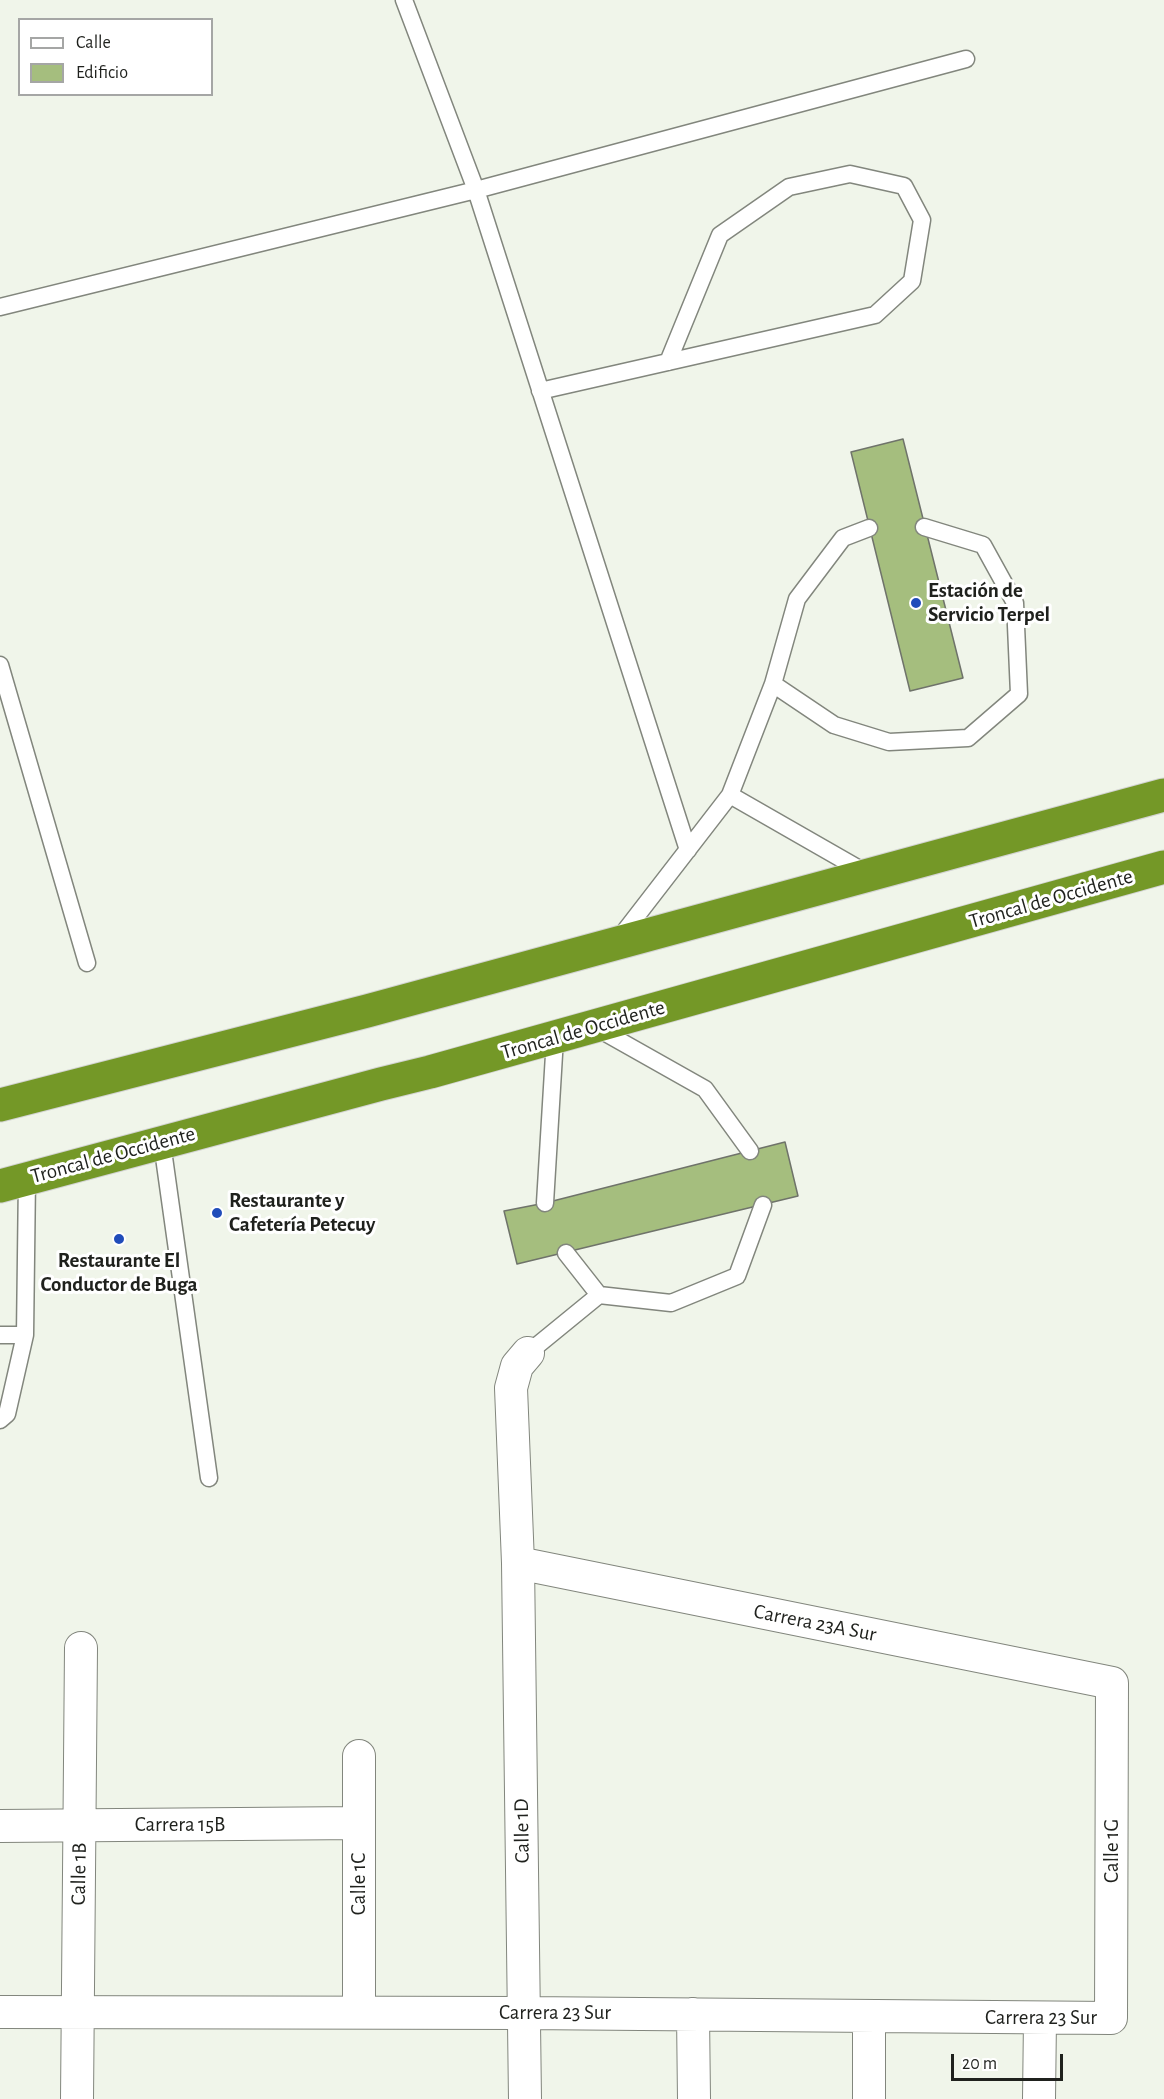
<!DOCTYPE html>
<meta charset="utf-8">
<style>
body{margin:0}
#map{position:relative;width:1164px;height:2099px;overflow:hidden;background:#f0f5ea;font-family:"Alegreya Sans",sans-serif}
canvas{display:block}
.legend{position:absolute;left:18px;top:18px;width:195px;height:78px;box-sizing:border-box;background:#fff;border:2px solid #a5a6a5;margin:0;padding:8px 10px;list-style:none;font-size:18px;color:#1f211d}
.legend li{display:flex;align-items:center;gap:12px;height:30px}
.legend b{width:30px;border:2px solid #a5a6a5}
.scale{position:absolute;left:951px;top:2054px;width:112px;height:27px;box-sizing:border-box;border:3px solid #1f211d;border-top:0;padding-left:8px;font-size:18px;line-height:21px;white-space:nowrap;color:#1f211d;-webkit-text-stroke:4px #fff;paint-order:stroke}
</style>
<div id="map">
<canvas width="1164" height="2099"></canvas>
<ul class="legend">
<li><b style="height:8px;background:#fff"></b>Calle</li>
<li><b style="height:16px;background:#a5be7e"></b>Edificio</li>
</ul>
<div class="scale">20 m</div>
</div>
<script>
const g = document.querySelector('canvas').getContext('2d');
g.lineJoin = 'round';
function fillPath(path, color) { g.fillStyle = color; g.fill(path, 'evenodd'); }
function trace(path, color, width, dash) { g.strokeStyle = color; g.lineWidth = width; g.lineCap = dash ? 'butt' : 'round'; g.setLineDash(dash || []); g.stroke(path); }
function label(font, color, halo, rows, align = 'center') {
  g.font = font + ' "Alegreya Sans",sans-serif'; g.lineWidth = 6; g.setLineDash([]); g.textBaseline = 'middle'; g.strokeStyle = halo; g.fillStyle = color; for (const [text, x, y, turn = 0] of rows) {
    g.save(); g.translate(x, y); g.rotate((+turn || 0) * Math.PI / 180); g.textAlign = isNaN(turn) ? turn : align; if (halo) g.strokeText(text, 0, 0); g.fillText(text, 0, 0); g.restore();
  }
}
const building = new Path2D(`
 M903,439l60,239 -53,13 -59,-239z
 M785,1142l13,54 -281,68 -13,-53 41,-8z`);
fillPath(building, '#a5be7e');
trace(building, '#6f736a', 1.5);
const lane = new Path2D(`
 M404,0l72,190 212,660
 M0,307l476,-117 490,-131
 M540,391l335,-76 37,-34 10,-61 -18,-34 -54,-12 -61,13 -69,48 -52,127
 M869,528l-26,10 -46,61 -24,85 61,41 55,17 79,-4 51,-44 -4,-91 -32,-58 -59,-18
 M0,665l87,298
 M730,795l43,-111
 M618,940l112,-145 138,79
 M595,1027l110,62 45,62
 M162,1143l47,335
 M545,1203l10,-165
 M566,1253l33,42 72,8 66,-27 26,-71
 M0,1335h25
 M528,1353l71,-58
 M0,1420l7,-6 18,-79 2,-157`);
const street = new Path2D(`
 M0,1826l359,-3
 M0,2012l524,1 587,5 1,-335 -594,-120
 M359,2012v-256
 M693,2014l1,85
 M869,2017v82
 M77,2099l4,-451
 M525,2099l-7,-536 -7,-175 6,-22 11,-13
 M1039,2099l1,-80`);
const highway = new Path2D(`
 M0,1105l367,-94 797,-216
 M0,1186l381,-102 49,-12 734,-205`);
trace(lane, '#82867d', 19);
trace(street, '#82867d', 34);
trace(highway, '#d2d3d2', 35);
trace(lane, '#fff', 16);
trace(street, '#fff', 32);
trace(highway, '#749827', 33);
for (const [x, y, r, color] of [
 [916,603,6,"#204cba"],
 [217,1213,6,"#204cba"],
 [119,1239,6,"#204cba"]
]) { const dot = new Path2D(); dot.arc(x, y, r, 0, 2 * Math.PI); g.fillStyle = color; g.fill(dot); trace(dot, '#fff', 2); }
label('bold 21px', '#1f211d', '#fff', [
 ["Estación de",928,591],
 ["Servicio Terpel",928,615],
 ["Restaurante y",229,1201],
 ["Cafetería Petecuy",229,1225],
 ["Restaurante El",119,1261,"center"],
 ["Conductor de Buga",119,1285,"center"]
], 'left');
label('21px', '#1f211d', '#fff', [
 ["Troncal de Occidente",1051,899,-16],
 ["Troncal de Occidente",583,1030,-16],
 ["Troncal de Occidente",113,1155,-15],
 ["Carrera 23A Sur",815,1623,11],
 ["Carrera 15B",180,1825],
 ["Calle 1D",522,1831,-91],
 ["Calle 1G",1112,1851,-90],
 ["Calle 1B",79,1874,-89],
 ["Calle 1C",359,1884,-90],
 ["Carrera 23 Sur",555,2013],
 ["Carrera 23 Sur",1041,2018]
]);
</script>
